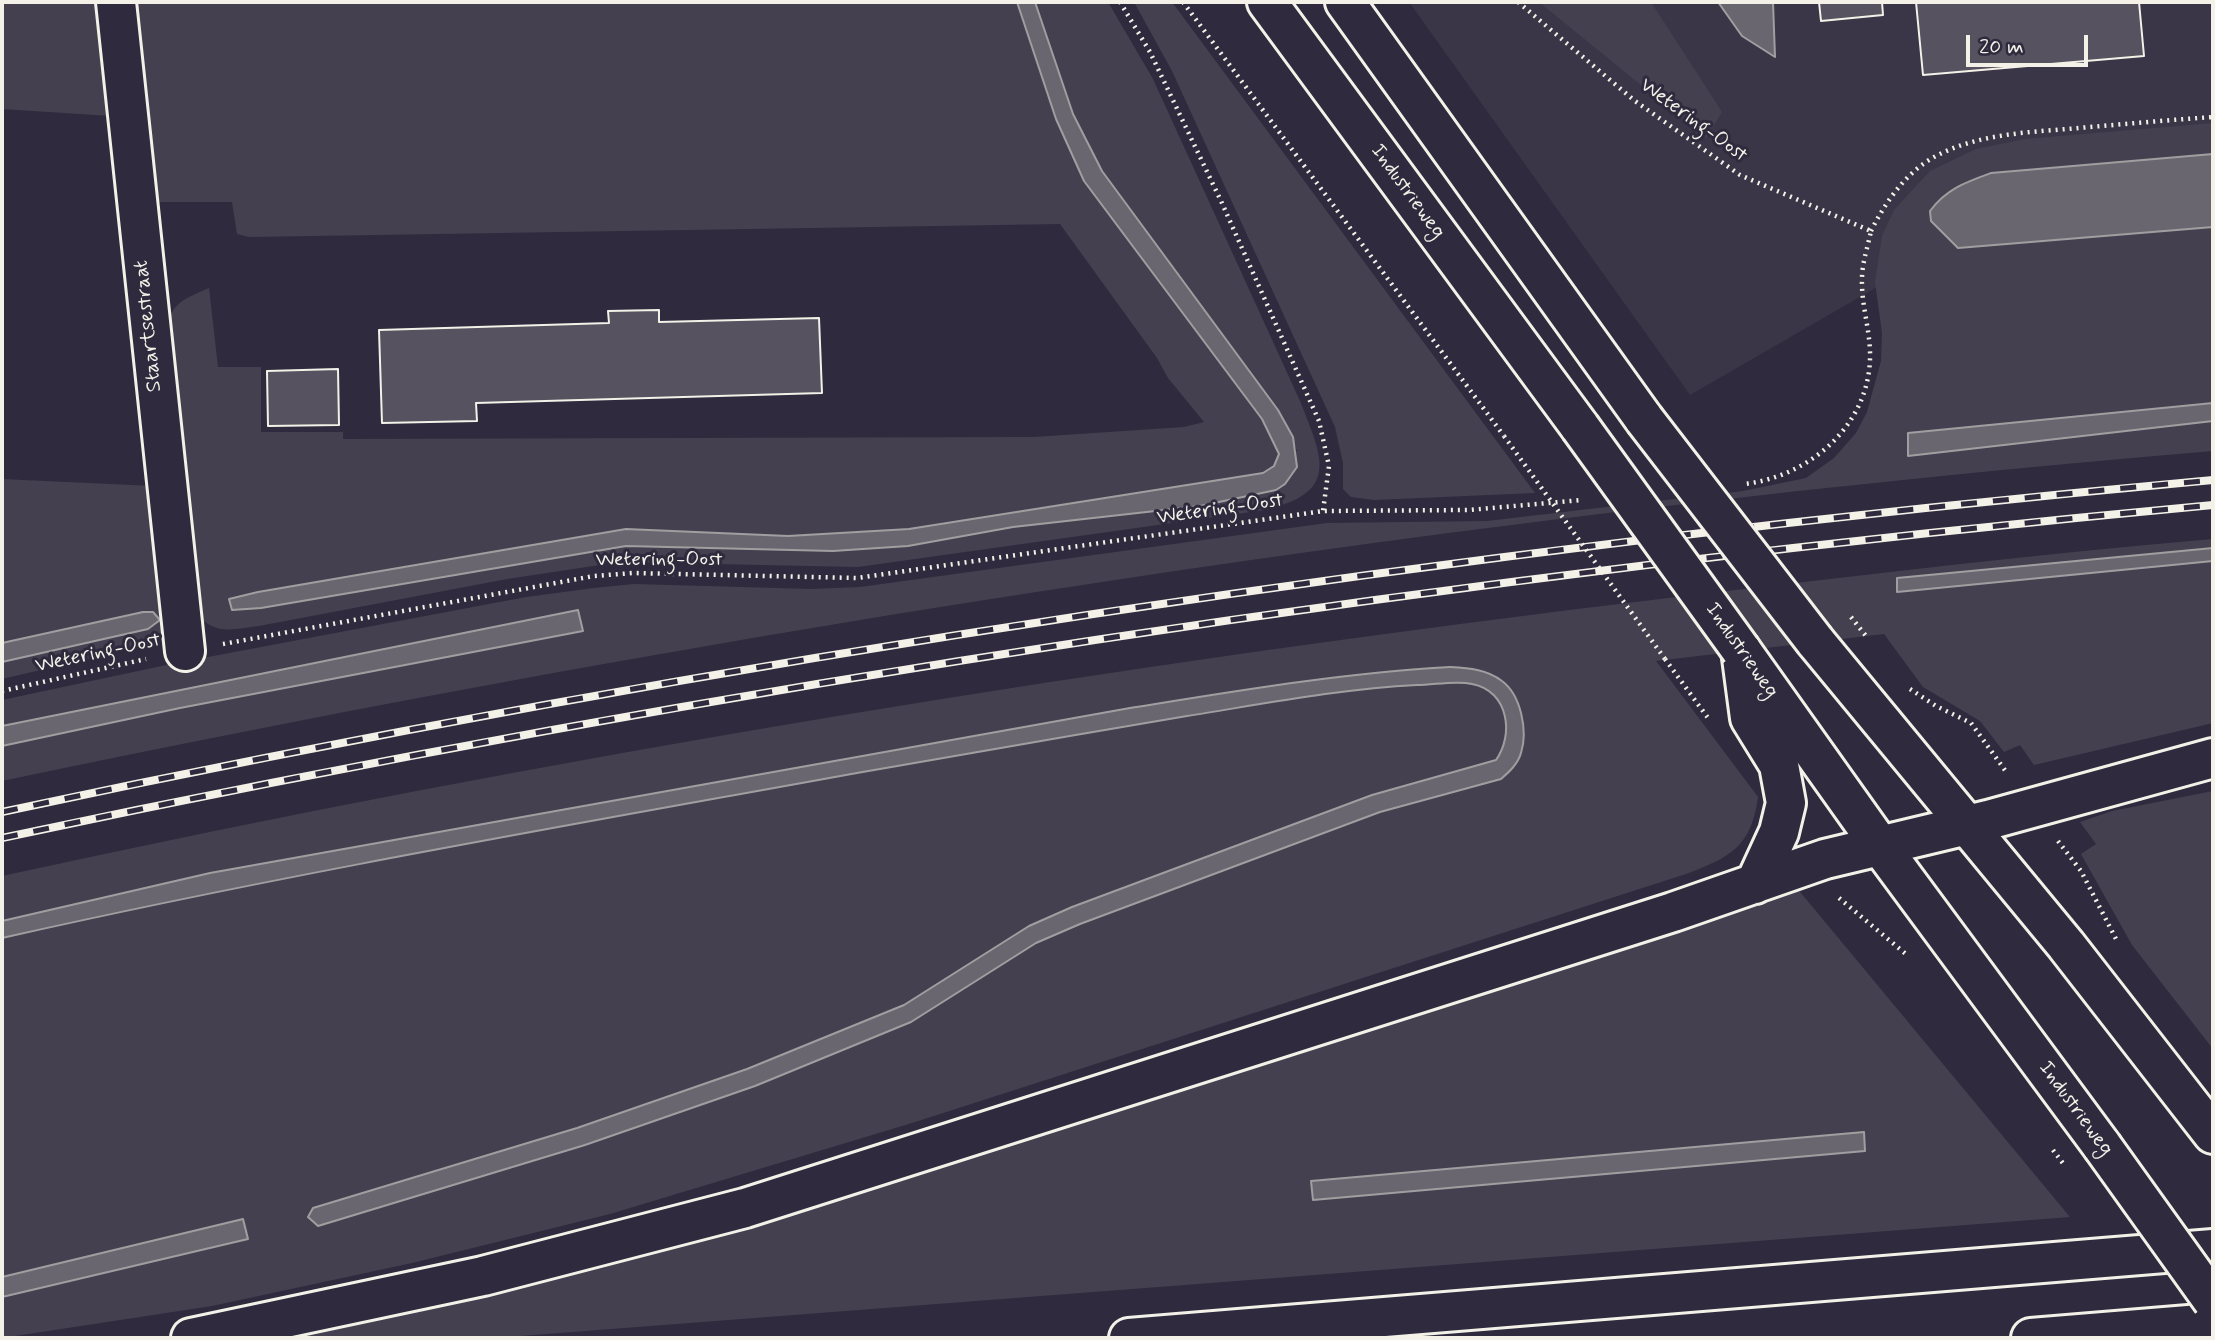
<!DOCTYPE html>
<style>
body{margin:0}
#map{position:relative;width:2215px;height:1340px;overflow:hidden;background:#2f2a3d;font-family:Mynerve,sans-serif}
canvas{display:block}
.frame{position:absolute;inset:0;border:4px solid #f4f1e8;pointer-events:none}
.scale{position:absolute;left:1966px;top:35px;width:122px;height:32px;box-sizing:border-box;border:4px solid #f4f1e8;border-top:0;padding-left:9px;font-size:21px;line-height:24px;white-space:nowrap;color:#f4f1e8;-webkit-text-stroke:5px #2f2a3d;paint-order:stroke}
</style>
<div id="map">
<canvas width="2215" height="1340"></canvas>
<div class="frame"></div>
<div class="scale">20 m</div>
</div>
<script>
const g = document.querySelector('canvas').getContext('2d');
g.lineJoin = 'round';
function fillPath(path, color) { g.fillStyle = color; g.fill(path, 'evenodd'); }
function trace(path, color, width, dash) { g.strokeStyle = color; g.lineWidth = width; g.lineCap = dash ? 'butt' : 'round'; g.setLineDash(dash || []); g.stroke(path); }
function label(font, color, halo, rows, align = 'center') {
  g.font = font + ' Mynerve,sans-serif'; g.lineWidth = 6; g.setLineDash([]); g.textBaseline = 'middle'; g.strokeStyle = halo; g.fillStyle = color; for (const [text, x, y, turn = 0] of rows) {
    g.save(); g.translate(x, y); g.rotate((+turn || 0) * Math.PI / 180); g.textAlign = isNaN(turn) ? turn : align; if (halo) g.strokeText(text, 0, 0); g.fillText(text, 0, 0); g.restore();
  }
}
fillPath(new Path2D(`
 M1409,2h804v214l-251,22 -272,157z`), '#3b3647');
fillPath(new Path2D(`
 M2,2h97l12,114 -109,-7z
 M130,2h978l45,77 147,322c23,58 40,91 -35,109l-407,57 -238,-5 -113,17 -248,47c-28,3 -43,10 -64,-13l-27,-292c6,-20 23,-25 41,-33l9,79h43v65h82v7l691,-2 150,-10 20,-5 -36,-44 -11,-20 -97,-134 -811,13 -12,-3 -5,-32h-80zM1102,172l176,238 19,41 -18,3 -17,-35 -161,-215z
 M1134,2h38l363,491 -161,7 -23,-3 -8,-8v-26l-8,-36 -163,-356z
 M1539,2h112l71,110 -16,26z
 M2213,123v31l-222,19 -33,75 255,-21v224c-743,62 -1482,177 -2211,330v-81l169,-36 355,-67 68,-9 40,-4 177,5 49,-2 467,-64 160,-2 256,-30 63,-13 28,-20 22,-25 11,-21 14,-51 1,-28 -7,-51 7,-46 12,-26 36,-39 46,-22 49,-10z
 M2,479l151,7 13,144 -14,14 -150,35z
 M2213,539v184l-179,42 -14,-20 -16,7 -24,-31 -57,-34 -39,-53 -228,27 102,136c-7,51 -28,60 -72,77l-774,249 -302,91 -198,49 -200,43 -210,32v-462c553,-121 1112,-212 1675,-279 178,-21 357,-43 536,-58z
 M2213,791v258l-81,-104 -51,-91 15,-10 -16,-22 32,-11z
 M1796,887l274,330 -1576,121h-227z`), '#454050');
const water = new Path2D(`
 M1017,2h18l38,112 29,57 176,239 15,27 4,30 -12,17 -9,6 -76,16 -187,21 -105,19 -75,5 -207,-5 -365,62 -29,2 -3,-11 29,-7 368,-63 162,7 121,-7 354,-56 11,-7 5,-12 -17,-35 -178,-238 -28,-62z
 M1718,2h55l2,55 -33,-21z
 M2213,154v73l-255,21 -27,-27 -1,-10c16,-22 36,-29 61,-38z
 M2213,403v18l-305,35v-23z
 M2213,548v13l-316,31v-14z
 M578,610l5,21 -403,77 -178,38v-20z
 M143,612h10l7,8 -12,9 -146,33v-19z
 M1450,667c18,1 37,2 52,14 19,14 26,50 19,72 -3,11 -12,19 -20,26l-121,33 -300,112 -44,19 -125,79 -156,64 -170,59 -267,81 -10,-9 5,-9 264,-80 170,-59 157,-64 125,-79 43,-19 300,-112 124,-35c18,-25 13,-69 -24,-76 -16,-4 -38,1 -55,1 -77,4 -154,19 -230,31 -110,19 -220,37 -330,57 -286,52 -572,101 -855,165v-17l208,-48 920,-165c106,-17 212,-35 320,-41z
 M1864,1132l1,19 -552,49 -2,-19z
 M243,1219l5,20 -246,58v-20z`);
fillPath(water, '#6a6670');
trace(water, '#a19ea0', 2);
const building = new Path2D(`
 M1819,2h63l1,13 -62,6z
 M1916,2h223l5,54 -221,19z
 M659,310v12l160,-4 3,75 -346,10 1,18 -95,2 -3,-93 230,-7 -1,-12z
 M338,369l1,56 -71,1 -1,-55z`);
fillPath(building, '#56525f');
trace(building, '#f4f1e8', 2);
const minor = new Path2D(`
 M116,2l69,649`);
const secondary = new Path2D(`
 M1267,2l313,425
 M1345,2l299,417
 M1815,641l251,304 147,189
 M1741,650l140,197 221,299`);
const motorway = new Path2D(`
 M1741,650l9,68 29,47 7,38 -7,29 -24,52
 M191,1338l292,-62 262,-68 928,-296 152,-53 163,-39 225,-62
 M1129,1338l1084,-89
 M2031,1338l182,-15`);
trace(minor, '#f4f1e8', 44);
trace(secondary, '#f4f1e8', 44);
trace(motorway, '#f4f1e8', 44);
trace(new Path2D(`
 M1120,2l30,50 71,149 98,220 10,45 -6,45
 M1183,2l321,434
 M1518,2l117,99 105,74 131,56c-3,15 -9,32 -9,48 -1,26 9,53 8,80 -2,68 -62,118 -126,125
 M1871,231c16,-32 38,-63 71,-78 42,-20 92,-21 137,-25 45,-4 90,-8 134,-11
 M223,644l371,-68 39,-3 224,5 466,-67 146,-1 113,-10
 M1665,659l43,59
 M1910,689l26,17 35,17 36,50
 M2,691l144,-32
 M2058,841l23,30 35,68
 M1839,898l68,57`), '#f4f1e8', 4.5, [2, 5]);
trace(minor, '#2f2a3d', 38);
trace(secondary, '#2f2a3d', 38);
trace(motorway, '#2f2a3d', 38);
const rail = new Path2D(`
 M2,812c730,-156 1468,-265 2211,-332
 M2,838c730,-155 1468,-265 2211,-333`);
trace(rail, '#f4f1e8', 8);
trace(rail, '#2f2a3d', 5, [16]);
const secondaryBridge = new Path2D(`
 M1644,419l171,222
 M1580,427l161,223
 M2102,1146l111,155`);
trace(secondaryBridge, '#f4f1e8', 44, []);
trace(new Path2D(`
 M1504,436l161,223
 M1851,617l15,19
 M2053,1150l12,16`), '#f4f1e8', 4.5, [2, 5]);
trace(secondaryBridge, '#2f2a3d', 38);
label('21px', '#f4f1e8', '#2f2a3d', [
 ["Wetering-Oost",1693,121,36],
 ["Industrieweg",1407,192,54],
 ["Staartsestraat",149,326,-96],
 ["Wetering-Oost",1220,510,-8],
 ["Wetering-Oost",659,561],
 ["Industrieweg",1741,651,55],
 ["Wetering-Oost",98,654,-12],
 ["Industrieweg",2075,1109,54]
]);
</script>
